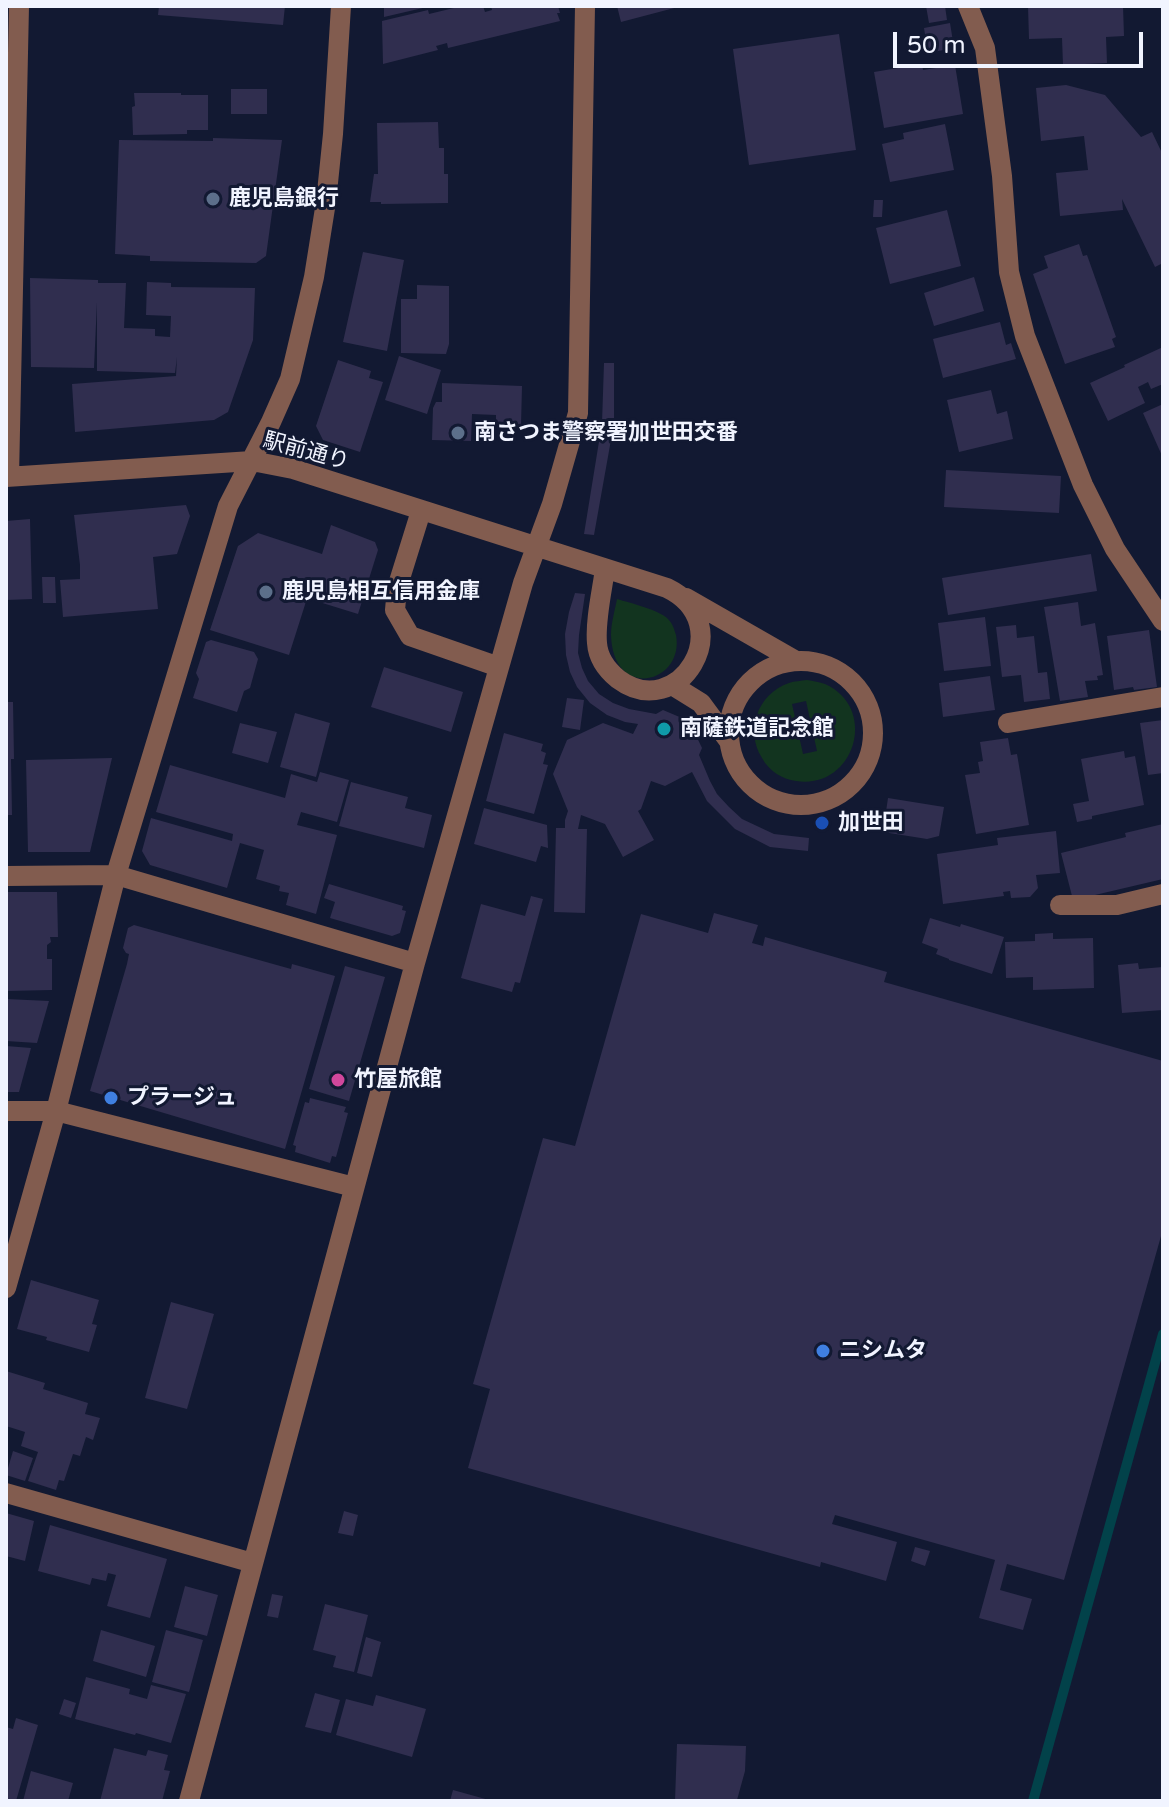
<!DOCTYPE html>
<meta charset="utf-8">
<style>
body{margin:0}
#map{position:relative;width:1169px;height:1807px;overflow:hidden;background:#121932;font-family:"Varela Round",sans-serif}
canvas{display:block}
.frame{position:absolute;inset:0;border:8px solid #f1f4ff;pointer-events:none}
.scale{position:absolute;left:893px;top:32px;width:250px;height:36px;box-sizing:border-box;border:4px solid #f1f4ff;border-top:0;padding-left:10px;font-size:24px;line-height:28px;white-space:nowrap;color:#f1f4ff;-webkit-text-stroke:6px #121932;paint-order:stroke}
</style>
<div id="map">
<canvas width="1169" height="1807"></canvas>
<div class="frame"></div>
<div class="scale">50 m</div>
</div>
<script>
const g = document.querySelector('canvas').getContext('2d');
g.lineJoin = 'round';
function fillPath(path, color) { g.fillStyle = color; g.fill(path, 'evenodd'); }
function trace(path, color, width, dash) { g.strokeStyle = color; g.lineWidth = width; g.lineCap = dash ? 'butt' : 'round'; g.setLineDash(dash || []); g.stroke(path); }
function label(font, color, halo, rows, align = 'center') {
  g.font = font + ' "Varela Round","Noto Sans JP",sans-serif'; g.lineWidth = 6; g.setLineDash([]); g.textBaseline = 'middle'; g.strokeStyle = halo; g.fillStyle = color; for (const [text, x, y, turn = 0] of rows) {
    g.save(); g.translate(x, y); g.rotate((+turn || 0) * Math.PI / 180); g.textAlign = isNaN(turn) ? turn : align; if (halo) g.strokeText(text, 0, 0); g.fillText(text, 0, 0); g.restore();
  }
}
fillPath(new Path2D(`
 M617,599c13,4 43,11 51,20 5,5 6,10 8,16 9,48 -63,67 -65,0 0,-12 4,-25 6,-36z
 M807,680c6,1 13,2 18,4 54,24 30,106 -29,97 -14,-2 -27,-10 -34,-23 -17,-27 -5,-64 27,-75 5,-2 12,-2 18,-3zM806,701l11,50 -14,3 -11,-50z`), '#12341f');
trace(new Path2D(`
 M1033,1801l130,-467`), '#02424a', 10);
fillPath(new Path2D(`
 M159,6h126l-2,19 -125,-10z
 M384,6h43v1l-43,10z
 M462,6h21l2,6 7,-2 -1,-4h67l2,7h-3l3,8 -112,27 -1,-5 -11,3 2,4 -55,14 -1,-43 46,-11 1,4z
 M617,6h61v1l-57,15z
 M926,6h19l2,14 -18,3z
 M1028,6h95l1,30 -18,1 1,26 -44,2 -1,-27 -33,1z
 M950,23l4,25 -26,5 -4,-25z
 M839,34l17,116 -107,15 -16,-116z
 M922,64l1,6 32,-5 8,49 -79,14 -10,-56z
 M1066,85l39,10 36,42 11,-5 11,23v108l-8,4 -33,-68 1,11 -63,6 -4,-43 32,-3 -4,-34 -43,5 -5,-53z
 M231,89h36v25h-36z
 M134,93h47v2h27v35h-21v4l-54,1 -1,-28 3,-1z
 M438,122l1,26h5v26h4v29l-67,1v-2h-11l4,-28h4l-1,-51z
 M945,124l9,46 -64,12 -8,-38 22,-5 -1,-6z
 M213,138l69,2 -16,116 -10,7 -106,-2v-5l-35,-2 4,-114 94,1z
 M874,200h9l-1,17h-9z
 M947,210l14,56 -71,18 -14,-56z
 M1079,244l4,12 4,-1 29,82 -4,2 3,8 -50,17 -32,-90 15,-6 -4,-12z
 M363,252l41,8 -17,91 -44,-9z
 M974,277l10,34 -50,15 -10,-33z
 M30,278l68,2v3h28l-2,45 31,1v7l15,1 1,-21 -25,-1 1,-33 24,1v4l84,1 -2,52 -25,72 -14,8 -139,12 -3,-48 104,-8 1,-19 -2,16 -78,-2v-69l-3,66 -63,-1z
 M417,285l32,1v58l-3,10 -45,-1v-54h16z
 M1000,322l6,23 5,-2 5,16 -73,19 -10,-39z
 M1163,347v37l-12,5 -3,-7 -10,5 7,16 -37,18 -18,-38 35,-16 -1,-2z
 M399,356l42,14 -14,44 -42,-14z
 M338,360l33,11 -2,7 14,4 -23,70 -37,-12 -7,-14z
 M604,363h10v60l-20,112 -10,-1 18,-111z
 M442,383l80,3 -1,40 -25,-1v-10l-24,-1 -1,27 -39,-1 1,-32 3,-6h6z
 M991,390l6,24 10,-3 6,28 -54,13 -12,-52z
 M1163,404v54l-20,-45z
 M946,470l115,6 -2,37 -115,-6z
 M186,505l4,11 -13,38 -24,3 5,52 -95,8 -3,-37 20,-1v-14l-6,-50z
 M30,519l2,80 -26,1v-79z
 M331,525l44,17 3,8 -20,64 -42,-13 2,-9 -8,-3 -21,66 -79,-25 28,-84 20,-13 64,21z
 M1091,554l6,37 -149,24 -6,-37z
 M42,577h13l1,26h-13z
 M575,593l10,1 -6,41 -1,18 4,15 6,13 11,13 14,9 16,6 27,5 7,-4 26,11 13,27 -3,7 11,26 7,13 12,13 13,12 32,15 35,4 -1,13 -38,-4 -35,-18 -28,-28 -15,-29 -27,14 -14,-5 -10,28 -3,2 16,29 -31,17 -18,-33 -24,-9 -3,14h9l-2,84 -31,-1 2,-84h9v-8l3,-9 -15,-37 14,-34 36,-17 30,11 5,-10 -13,-2 -18,-7 -17,-12 -13,-16 -7,-15 -4,-17 -1,-21 4,-22z
 M1078,602l3,24 14,-3 8,52 -6,1 1,4 -13,1 3,16 -28,4 -16,-94z
 M985,617l6,49 -47,5 -6,-48z
 M1016,625l1,13 17,-2 4,37 9,-1 3,27 -26,3 -3,-27 -19,2 -6,-50z
 M1149,630l8,57 -23,3 -1,-3 -19,3 -7,-54z
 M211,640l43,12 4,7 -8,29 -6,3 -7,21 -44,-14 6,-19 -3,-6 10,-31z
 M384,667l79,25 -12,40 -80,-25z
 M990,676l5,34 -52,7 -4,-34z
 M567,698l17,2 -4,30 -18,-3z
 M6,702h7l1,57h-3l1,56h-6z
 M295,713l35,10 -14,54 -36,-10z
 M1163,720v53l-15,2 -8,-52z
 M240,723l37,9 -9,31 -36,-10z
 M504,733l39,11 -2,7 5,2 -3,11 5,1 -14,49 -48,-13z
 M1008,738l3,17 6,-1 12,71 -53,9 -11,-59 15,-2 -2,-11 5,-1 -3,-19z
 M1124,751l1,7 10,-2 9,49 -52,11v3l-15,3 -4,-18 16,-3 -8,-42z
 M112,758l-22,94h-62l-2,-92z
 M170,765l115,33 6,-24 26,8 3,-10 29,8 -12,42 -36,-10 -4,13 40,10 -21,79 -30,-9 3,-12 -10,-2 1,-5 -24,-7 8,-29 -24,-7 -13,45 -77,-23 -8,-14 9,-33 81,23 1,-7 -77,-22z
 M351,782l57,15 -3,11 27,7 -8,33 -85,-22z
 M888,798l56,9 -5,29 -12,3 -44,-7z
 M484,808l63,17 1,23 -7,-2 -5,16 -62,-18z
 M1163,824v55l-68,16 -23,1 -11,-43 65,-16 -1,-4z
 M1056,831l4,42 -24,2 2,13 -8,9 -19,1 -1,-7 -7,1 1,4 -61,8 -6,-50 61,-9 -1,-7z
 M329,884l74,22 -1,4 4,1 -6,22 -8,3 -62,-18 5,-16 -11,-4z
 M6,892h51l1,45h-8l1,5 -4,3v14h5v31l-46,1z
 M531,896l12,3 -23,84 -5,-1 -3,10 -51,-14 20,-74 44,12z
 M714,913l44,12 -6,18 11,3 2,-9 122,35 -3,10 279,79v168l-99,351 -57,-16 -7,26 32,9 -9,31 -44,-12 16,-58 -160,-45 -3,9 65,18 -11,39 -65,-19 -1,5 -352,-99 22,-79 -17,-5 70,-246 32,8 66,-232 67,19z
 M930,918l30,9 1,-3 43,13 -12,37 -43,-14v-1l-13,-5 2,-5 -16,-6z
 M134,925l157,44 1,-5 43,12 -50,173 -195,-58 37,-127 2,-10 -3,-1 -3,-5 5,-20z
 M1053,933v6l40,-1 1,50 -61,2v-13l-27,1 -1,-36 30,-1v-7z
 M1138,963l1,6 24,-2v43l-41,3 -4,-48z
 M345,966l40,11 -36,124 -40,-12z
 M6,999l43,2 -12,42 -31,-2z
 M6,1046l25,2 -12,44h-13z
 M310,1098l36,9 -2,5 4,1 -12,44 -4,-1 -2,7 -35,-11 1,-6 -3,-1 12,-43 4,1z
 M31,1280l68,20 -7,24 5,1 -8,27 -43,-12 1,-3 -30,-8z
 M171,1302l43,12 -27,95 -42,-11z
 M6,1371l39,12 -2,6 45,14 -3,11 15,4 -7,22 -7,-3 -6,19 -7,-2 -9,27 -5,-1 -3,10 -28,-9 10,-29 -17,-6 4,-14 -19,-6z
 M13,1451l20,7 -8,23 -19,-6z
 M344,1511l14,4 -5,21 -15,-3z
 M6,1513l28,8 -9,40 -19,-5z
 M50,1525l117,34 -17,59 -43,-12 9,-31 -8,-2 -2,8 -14,-3 -2,7 -52,-14z
 M915,1547l15,4 -5,15 -14,-5z
 M185,1586l33,9 -11,41 -33,-9z
 M272,1594l11,2 -5,22 -11,-2z
 M325,1604l43,11 -14,57 -21,-5 3,-11 -23,-6z
 M101,1630l54,16 -9,31 -53,-16z
 M166,1630l37,10 -14,52 -37,-10z
 M366,1637l15,5 -9,35 -15,-4z
 M86,1677l44,12 -1,5 18,5 4,-14 35,9 -15,49 -35,-10 -1,2 -60,-16z
 M315,1693l25,7 -9,33 -26,-6z
 M376,1695l50,14 -14,48 -76,-22 10,-36 27,7z
 M64,1699l12,4 -5,15 -12,-4z
 M16,1718l22,7 -22,76h-10v-74l7,2z
 M677,1744l69,2 -1,25 -8,29 -62,1z
 M114,1748l32,8 2,-6 20,5 -4,15 6,1 -8,30h-62z
 M31,1771l42,12 -5,18h-45z
 M453,1790l36,10 -1,1h-38z`), '#302e4f');
trace(new Path2D(`
 M968,6l17,42 17,128 7,96 16,64 58,149 32,64 48,72
 M6,477l246,-16 41,8 374,119c74,36 11,136 -49,91 -11,-9 -20,-21 -21,-36 -2,-22 5,-52 8,-74
 M9,477l10,-471
 M421,511l-24,77 -2,22 15,26 89,31
 M686,598l110,63
 M729 733a72 72 0 1 1 144 0a72 72 0 1 1-144 0Z
 M672,685l29,18 28,38
 M1008,723l155,-26
 M6,876l110,-1 299,88
 M1060,905h57l46,-11
 M6,1111h50l298,76
 M6,1288l50,-177 60,-236 112,-369 43,-84 19,-43 24,-102 12,-75 7,-68 8,-128
 M6,1493l247,70
 M189,1801l226,-838 108,-380 29,-79 26,-91 7,-407`), '#825c4f', 20);
for (const [x, y, r, color] of [
 [213,199,8,"#5c6f8a"],
 [458,433,8,"#5c6f8a"],
 [266,592,8,"#5c6f8a"],
 [664,729,8,"#0f9aa8"],
 [822,823,8,"#1a4fb4"],
 [338,1080,8,"#d1479c"],
 [111,1098,8,"#3f7fe0"],
 [823,1351,8,"#3f7fe0"]
]) { const dot = new Path2D(); dot.arc(x, y, r, 0, 2 * Math.PI); g.fillStyle = color; g.fill(dot); trace(dot, '#121932', 3); }
label('bold 22px', '#f1f4ff', '#121932', [
 ["鹿児島銀行",229,199],
 ["南さつま警察署加世田交番",474,433],
 ["鹿児島相互信用金庫",282,592],
 ["南薩鉄道記念館",680,729],
 ["加世田",838,823],
 ["竹屋旅館",354,1080],
 ["プラージュ",127,1098],
 ["ニシムタ",839,1351]
], 'left');
label('22px', '#f1f4ff', '#121932', [
 ["駅前通り",306,452,15]
]);
</script>
